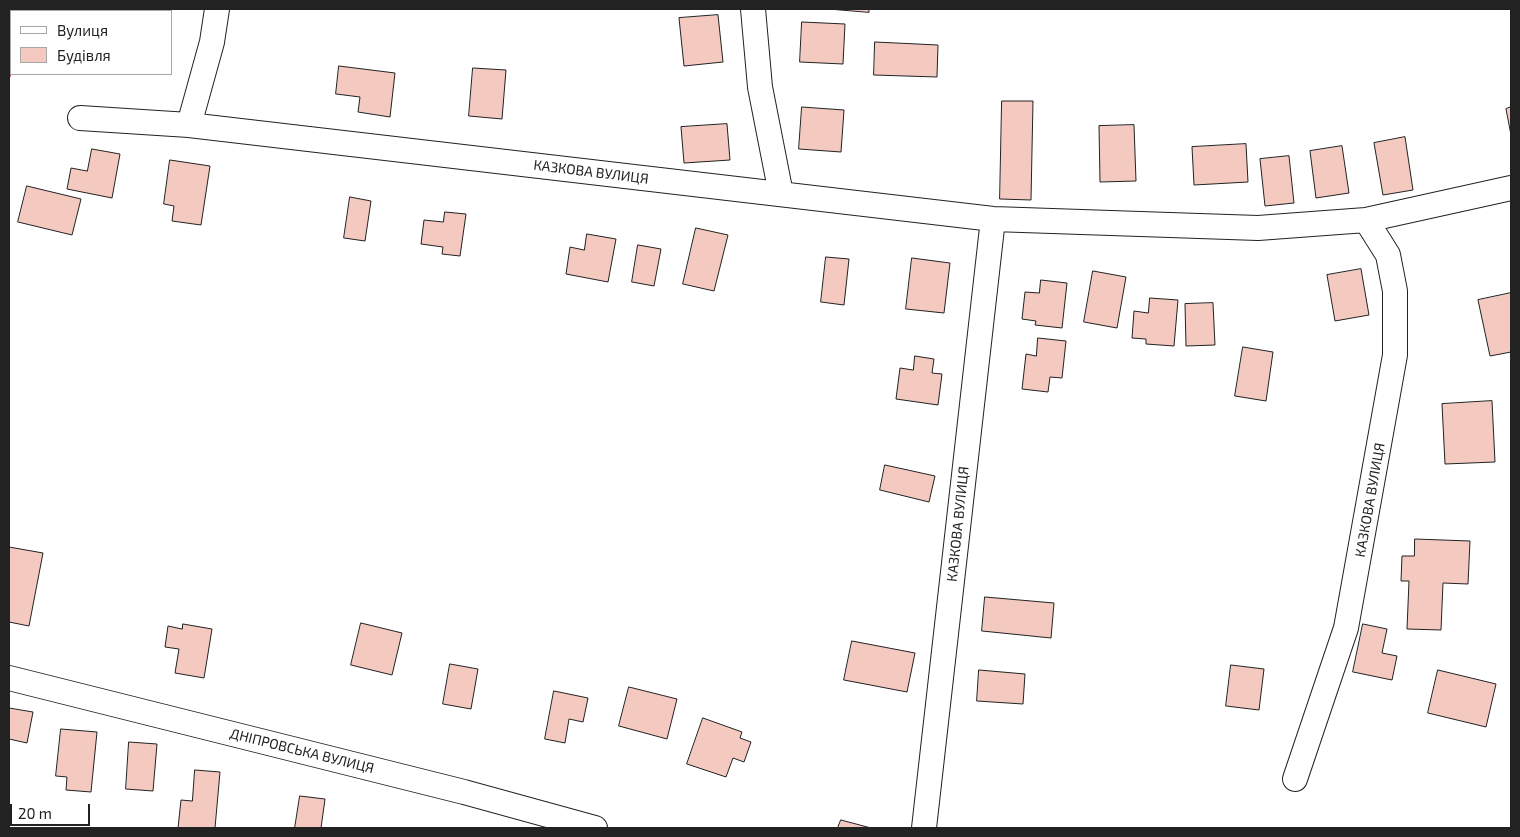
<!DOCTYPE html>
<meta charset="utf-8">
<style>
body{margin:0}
#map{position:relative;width:1520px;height:837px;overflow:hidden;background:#fff;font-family:"Exo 2",sans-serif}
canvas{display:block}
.frame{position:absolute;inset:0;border:10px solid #222;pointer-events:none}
.legend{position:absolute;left:10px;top:10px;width:162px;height:65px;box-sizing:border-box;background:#fff;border:1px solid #a7a7a7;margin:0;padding:6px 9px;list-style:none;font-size:15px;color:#222}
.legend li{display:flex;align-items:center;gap:10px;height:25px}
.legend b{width:25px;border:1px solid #a7a7a7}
.scale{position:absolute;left:10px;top:804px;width:80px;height:22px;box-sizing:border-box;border:2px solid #222;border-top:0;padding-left:6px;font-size:15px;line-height:18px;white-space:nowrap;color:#222;-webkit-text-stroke:4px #fff;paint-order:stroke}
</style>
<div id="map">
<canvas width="1520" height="837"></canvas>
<div class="frame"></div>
<ul class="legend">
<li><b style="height:6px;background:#fff"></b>Вулиця</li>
<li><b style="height:14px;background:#f3c9c0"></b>Будівля</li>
</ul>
<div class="scale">20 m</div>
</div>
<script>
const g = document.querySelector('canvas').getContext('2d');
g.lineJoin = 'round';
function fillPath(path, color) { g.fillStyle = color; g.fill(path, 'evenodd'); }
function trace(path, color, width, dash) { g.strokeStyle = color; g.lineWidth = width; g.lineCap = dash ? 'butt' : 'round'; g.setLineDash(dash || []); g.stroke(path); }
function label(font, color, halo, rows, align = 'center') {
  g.font = font + ' "Exo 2",sans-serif'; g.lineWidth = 4; g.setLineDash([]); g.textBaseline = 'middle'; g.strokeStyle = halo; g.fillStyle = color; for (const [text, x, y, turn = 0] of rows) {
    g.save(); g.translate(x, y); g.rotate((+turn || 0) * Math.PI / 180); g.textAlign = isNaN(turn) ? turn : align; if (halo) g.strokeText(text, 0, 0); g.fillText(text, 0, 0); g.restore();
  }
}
const building = new Path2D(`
 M106,9h36l-2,2h-36z
 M829,9h40v3z
 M718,15l5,47 -39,4 -5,-48z
 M802,22l43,2 -2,40 -43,-2z
 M875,42l63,3 -1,32 -63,-2z
 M339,66l56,7 -5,44 -32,-5 2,-15 -24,-3z
 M473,68l33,2 -4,49 -33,-3z
 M1002,101h31l-2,99 -31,-1z
 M802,107l42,3 -3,42 -42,-3z
 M1511,107v28l-5,-26z
 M727,124l3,36 -46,3 -3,-36z
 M1134,125l2,56 -36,1 -1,-56z
 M1405,137l8,53 -30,5 -9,-52z
 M1246,144l2,38 -54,3 -2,-38z
 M1342,146l7,47 -33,5 -6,-47z
 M92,149l28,5 -8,44 -45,-9 4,-21 16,3z
 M1289,156l5,47 -29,3 -5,-47z
 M170,160l40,6 -9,59 -29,-4 2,-15 -10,-2z
 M27,186l54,13 -9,36 -54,-13z
 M350,197l21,4 -6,40 -21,-3z
 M445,212l21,2 -6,42 -18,-2 1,-7 -22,-3 3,-24 19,2z
 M696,228l32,7 -14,56 -31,-7z
 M587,234l29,5 -8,43 -42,-8 4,-27 14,3z
 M638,245l23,4 -7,37 -22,-4z
 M826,257l23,2 -5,46 -23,-3z
 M912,258l38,5 -6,50 -38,-4z
 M1361,269l8,46 -34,6 -8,-46z
 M1093,271l33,6 -9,51 -33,-6z
 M1041,280l26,3 -5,45 -27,-3 1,-4 -14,-2 3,-27 14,1z
 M1511,293v59l-21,4 -12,-56z
 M1150,298l28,2 -4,46 -28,-2v-5l-14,-1 2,-27 14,2z
 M1213,303l2,42 -29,1 -1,-42z
 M1038,338l28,3 -4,37 -12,-1 -2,15 -26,-3 4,-35 10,2z
 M1243,347l30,5 -7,49 -31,-5z
 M915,356l19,3 -2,14 10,1 -4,31 -42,-6 4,-31 13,2z
 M1492,401l3,61 -50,2 -3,-60z
 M885,465l50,11 -6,26 -49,-12z
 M1415,539l55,2 -2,43 -25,-1 -2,47 -34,-1 2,-48h-8l1,-25h12z
 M9,547l34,6 -14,73 -20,-4z
 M985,597l69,6 -3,35 -69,-7z
 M361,623l41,10 -10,42 -41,-10z
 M183,624l29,5 -8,49 -29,-5 4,-24 -14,-2 3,-21 14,3z
 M1363,624l24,5 -5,24 15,3 -5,24 -39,-8z
 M852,641l63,12 -8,39 -63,-12z
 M450,664l28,5 -7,40 -28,-5z
 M1231,665l33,4 -5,41 -33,-4z
 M979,670l46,4 -2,30 -46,-3z
 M1438,670l58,14 -10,43 -58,-14z
 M629,687l48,12 -10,40 -48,-13z
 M554,691l34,7 -5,24 -14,-3 -4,24 -20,-4z
 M9,708l24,4 -6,31 -18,-4z
 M703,718l39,14 -2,6 11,4 -7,20 -11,-4 -7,19 -39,-13z
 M61,729l36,3 -6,60 -25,-2 1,-13 -11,-1z
 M129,742l28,2 -4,47 -27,-2z
 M195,770l25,2 -5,56h-37l3,-28 11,1z
 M300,796l25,3 -4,29h-26z
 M841,820l30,8h-33z`);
fillPath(building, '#f3c9c0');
trace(building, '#222', 1);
const street = new Path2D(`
 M753,9l7,78 21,107
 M80,118l109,7 804,94 265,9 108,-8 145,-32
 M189,125l23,-83 5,-33
 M9,678l455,114 131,36
 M1295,779l51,-151 49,-273v-64l-7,-36 -22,-35
 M924,828l69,-609`);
trace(street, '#222', 26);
trace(street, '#fff', 24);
trace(new Path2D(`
 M44,11l1,-2
 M9,79l2,-5`), '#c62828', 1, [18, 4, 2.5, 4]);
label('14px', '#222', '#fff', [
 ["КАЗКОВА ВУЛИЦЯ",591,172,7],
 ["КАЗКОВА ВУЛИЦЯ",1370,500,-80],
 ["КАЗКОВА ВУЛИЦЯ",958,524,-84],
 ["ДНІПРОВСЬКА ВУЛИЦЯ",302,751,14]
]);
</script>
